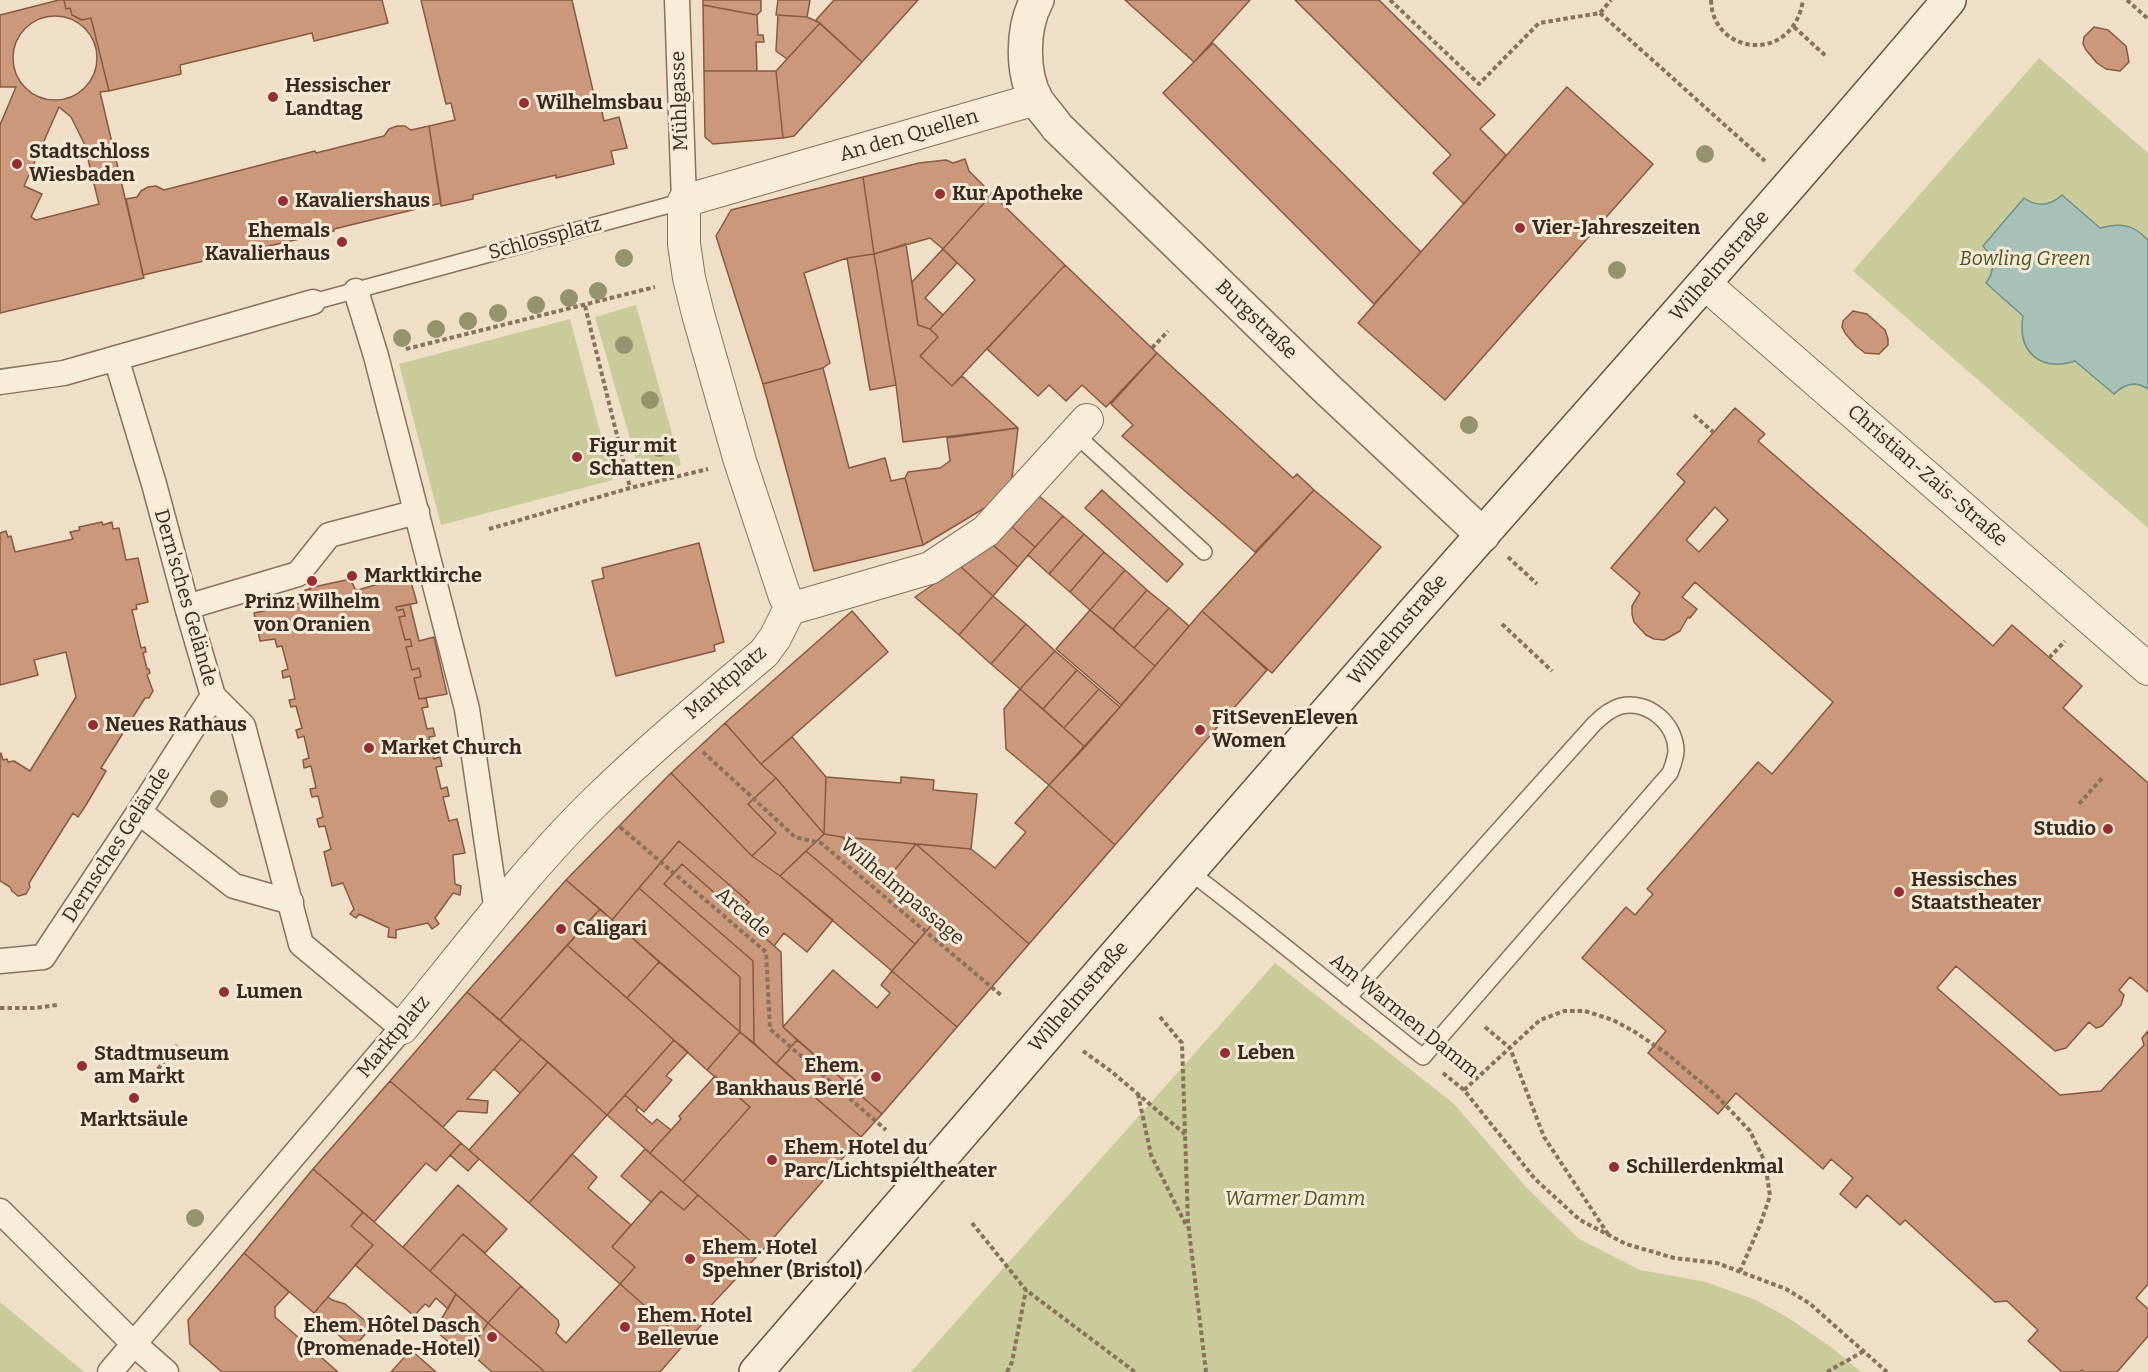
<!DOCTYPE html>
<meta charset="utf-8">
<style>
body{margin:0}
canvas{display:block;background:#eedfc6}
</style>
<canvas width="2148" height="1372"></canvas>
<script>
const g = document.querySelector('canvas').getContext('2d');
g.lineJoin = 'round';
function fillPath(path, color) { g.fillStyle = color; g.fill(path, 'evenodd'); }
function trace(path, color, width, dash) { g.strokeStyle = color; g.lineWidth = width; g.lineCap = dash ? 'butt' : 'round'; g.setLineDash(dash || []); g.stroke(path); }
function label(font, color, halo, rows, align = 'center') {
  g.font = font + ' Bitter,serif'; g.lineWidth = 6; g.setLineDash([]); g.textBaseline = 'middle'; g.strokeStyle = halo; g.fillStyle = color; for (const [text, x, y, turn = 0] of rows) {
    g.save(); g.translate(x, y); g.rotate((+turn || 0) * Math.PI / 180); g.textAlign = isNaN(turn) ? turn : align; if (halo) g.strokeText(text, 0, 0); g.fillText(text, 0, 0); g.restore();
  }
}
fillPath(new Path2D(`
 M2039,58l109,95v375l-295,-257z
 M636,305l45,160 -40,12 -46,-160z
 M570,319l43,161 -172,45 -42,-161z
 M1275,963l178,140 74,85 52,51 61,31 66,12 50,18 31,17 44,30 30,25h-950z
 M0,1302l83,69v1h-83z`), '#c9cc9a');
const water = new Path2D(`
 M2062,195l38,33c20,-6 34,-3 48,12v149c-13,-9 -24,-5 -34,5l-39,-33c-35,11 -58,-9 -52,-45l-37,-33c10,-13 8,-25 -3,-37l41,-48c14,10 26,8 38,-3z`);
fillPath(water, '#a7c1b8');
trace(water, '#6e9085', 1.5);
const building = new Path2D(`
 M59,0h5l2,9 4,-1 2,7 10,5 9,-2 18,73 -9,1 44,186 -144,35v-188l16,-38h-16v-72zM59,107l12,10 13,26 15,61 -63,16 -5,-3 11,-23 -18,-8z
 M64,0h318l6,23 -74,18 -2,-8 -132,32 1,9 -72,17 -18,-73 -9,2 -10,-5 -2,-7 -4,1z
 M421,0h151l25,108 4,-1 3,14 15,-4 8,31 -16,3 3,13 -58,14v-3l-83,20v4l-32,7 -12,-80 26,-6 -4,-17 -5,1z
 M703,0h58v11l-4,4 -54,-10z
 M778,0h32l-3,17 -31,-2z
 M834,0h84l-56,62 -46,-42z
 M1125,0h125l-56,62z
 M1295,0h84l116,115 -15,14 26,26 -42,49 -31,-31 18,-18z
 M703,5l54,10 1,20h5l1,7h-8l1,29h-53z
 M778,15l29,2 13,6 -33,36 -11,-8z
 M13 58a42 42 0 1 1 84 0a42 42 0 1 1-84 0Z
 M820,23l42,39 -68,74 -11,2 -7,-67z
 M2094,27l14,3 18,16 3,16 -9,9 -14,-2 -9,-6 -11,-13 -3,-6 1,-7z
 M1213,43l208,209 -47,52 -211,-211z
 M704,71h72l7,67 -70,6 -8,-7z
 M1567,87l86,77 -208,236 -87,-77z
 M397,126h8l6,4 18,-4 12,77 -107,26v2l-191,44 -17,-76 11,-2 4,-6 7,-4 8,-1 8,4 151,-39 1,2 68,-17 5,-7z
 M965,159l4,12 23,23 -49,55 -13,-11 -56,16 -11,-77 56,-14 27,-3 7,3z
 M863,177l11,77 -27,4 -43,15 26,90 -7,5 -60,16 -47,-148 15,-26z
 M992,194l73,71 -113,121 -32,-30 18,-19 -8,-8 45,-49 -32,-31z
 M906,244l12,81 12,4 8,8 -18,19 32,30 10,-10 56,52 -115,14 -7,-57 -22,-131z
 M943,249l14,14 -32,35 18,17 -13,14 -12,-4 -6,-43z
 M874,254l22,131 -26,5 -23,-132z
 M1065,265l92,88 -51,54 -24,-22 -16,16 -17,-16 -11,11 -51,-47z
 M1853,311l14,3 18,16 3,9v6l-9,9 -14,-1 -9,-7 -11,-13 -3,-6 1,-6z
 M1157,353l136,125 4,-4 17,16 -59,62 -133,-116 11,-11 -22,-21z
 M823,368l26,100 36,-10 6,23 14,-3 18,67 -109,26 -51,-187z
 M1735,408l30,26 -7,7 235,205 19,-21 70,61 -19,22 85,75v209l-18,-15 -11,13 5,5 -3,10 -19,21 -6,2 -7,-6 -23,26 -11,3 -99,-85 -19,22 123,107 41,-4 43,-46 -2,-7 6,-7v253l-12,14 12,11v27l-31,36h-33l-2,-2 -2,2h-18l-34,-31 10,-11 -31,-29 -12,1 -90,-82 -5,5 -33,-30 -11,13 -16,-14 13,-16 -22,-19 -8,10 -87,-76 -18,21 -70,-61 18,-22 -84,-73 44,-51 9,8 18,-21 -6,-5 111,-127 14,12 61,-72 -138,-120 -13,15 15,12 -7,9 -2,-1 -8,14 -16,9 -10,-1 -8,-4 -12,-13 -2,-8v-8l8,-13 -29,-25 74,-86 -8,-8zM1715,507l13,13 -29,32 -13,-12z
 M1018,428l-6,50 -6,12 -13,13 -70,42 -18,-67 3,-6 32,-4 10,-7 -3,-23z
 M1102,490l81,74 -16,18 -82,-74z
 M1314,490l67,57 -109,126 -70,-62z
 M1039,496l24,20 -28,31 -23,-20z
 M1063,516l21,18 -35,40 -21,-19z
 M102,522l1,3 9,-3 1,7 6,-1 7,32 12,-2 10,44 -12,3 1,4 -5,1 9,38 4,-1 1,5 -3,1 4,16h2l1,4 -3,2 6,16 -4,7h-4l-44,70 5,3 -20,34 -8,12 -5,-4 -44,70 1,4 -4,7 -8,2 -6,-5 -2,-4 -10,-6v-127l1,-1 2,7 4,-1 1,3 6,-1 16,10 46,-74 -10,-45 -32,8 4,15 -38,10v-152l6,-2 2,6 3,-1 4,16 58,-13 -3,-7 10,-2 -1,-3z
 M1012,527l23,20 -17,20 -25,-22z
 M1084,534l20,18 -34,40 -21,-18z
 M699,543l25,99 -10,3 1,6 -99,25 -24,-95 12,-3 -2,-10z
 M993,545l25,22 -25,29 -33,-30z
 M1104,552l21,18 -35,40 -20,-18z
 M960,566l33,30 -34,39 -44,-38z
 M1125,570l22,20 -34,39 -23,-19z
 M409,575l8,28 -21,4 1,4 6,-2 2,7 -6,1 6,23 5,-1 2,7 -6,1 6,23 7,-2 2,9 -7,1 5,21 7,-1 2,9 -6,1 5,21 6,-1 2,8 -6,1 5,22 6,-2 2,9 -6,1 5,22 6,-2 2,9 -6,1 6,24 8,-2 8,34 -12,2 2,29 6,2 -1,9 -7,-2 -18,25 4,6 -7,5 -4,-6 -32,7v8l-8,-1 1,-9 -30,-14 -3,4 -6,-4 4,-5 -11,-26 -11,3 -8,-34 7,-3 -6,-23 -6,1 -2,-8 6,-2 -5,-21 -6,1 -2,-8 6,-1 -5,-22 -7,2 -1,-8 6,-2 -5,-22 -6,2 -2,-8 6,-2 -6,-22 -5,1 -2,-7 6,-1 -5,-23 -7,2 -1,-7 6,-2 -6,-23 -5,1 -2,-8 -15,2 -6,-28 51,-11 4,-2v-4l-4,-6 6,-1 -2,-1 37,-8h5l4,9 3,1z
 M1147,590l22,18 -35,40 -21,-19z
 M993,596l33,28 -35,40 -32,-29z
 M410,604l9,37 15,-4 13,57 -28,5 -5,-21 7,-1 -2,-9 -7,2 -6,-23 6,-1 -2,-7 -5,1 -6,-23 6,-1 -2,-7 -6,2 -1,-4z
 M1169,608l20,18 -34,40 -21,-18z
 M1090,610l65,56 -34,39 -65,-56z
 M852,611l36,41 -127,112 -36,-41z
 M1202,611l65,59 -152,175 -66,-60 71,-78z
 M1026,624l29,27 -35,38 -29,-25z
 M1055,651l22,19 -34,39 -23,-20z
 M1077,670l22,19 -35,39 -21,-19z
 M1020,689l65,58 -36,38 -43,-36 -2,-40z
 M1099,689l21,18 -35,40 -21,-19z
 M725,723l36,41 15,14 -28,26 28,29 -24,23 -81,-83z
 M792,737l34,40 -2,57 -48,-56 -15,-14z
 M671,773l81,83 28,20 53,44 -26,32 -23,-19 -10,13 -36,-32 11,-12 -70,-61 -67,79 -46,-40z
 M826,777l75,6v-6l33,3 -1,10 44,4 -6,55 -129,-12 -18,-3z
 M776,778l48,56 -44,42 -28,-20 24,-23 -28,-29z
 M1049,785l66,60 -86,99 -113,-100 55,5 24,19 31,-36 -11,-9z
 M824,834l18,3 94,83 -21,24 -109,-93z
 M842,837l74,7 -28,34z
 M679,841l70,61 -11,12 -56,-50 -18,20 89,77 1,82 -14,-11v-55l-101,-89z
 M916,844l113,100 -72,83 -65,-56 44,-51 -48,-42z
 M806,851l109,93 -23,27 -112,-95z
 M682,864l99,88 2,75 14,13 -21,24 -22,-21 -1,-82 -89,-77z
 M566,880l34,29 -100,111 -33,-28z
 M639,888l101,89v55l-128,-112z
 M600,909l59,53 -32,36 -60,-53z
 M567,945l107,95 -67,75 -107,-95z
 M659,962l81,70 -33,38 -80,-72z
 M833,970l44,38 13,-15 -9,-8 11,-14 65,56 -75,87 -99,-87z
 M467,992l54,47 -54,60 21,2 -1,12 -29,-2 -15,16 -53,-46z
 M740,1032l121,105 -99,114 -79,-69 67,-75 -43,-37z
 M521,1039l27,23 -28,31 -26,-24z
 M674,1040l14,12 -22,24 6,4 -28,32 -19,-17z
 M797,1040l85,74 -21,23 -85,-73z
 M548,1062l59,53 -78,88 -60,-53z
 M715,1076l35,31 -67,75 -33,-29 31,-34 -2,-3z
 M390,1081l71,62 -25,28 -10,-8 -52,59 -61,-53z
 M625,1095l13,12 -2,3 16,14 5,-5 14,11 -21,23 -43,-38z
 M461,1143l18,16 -11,12 -18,-16z
 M645,1149l53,46 -14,15 -23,-19 -10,11 -30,-26z
 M572,1154l25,23 -9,11 43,37 -19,22 23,20 -15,17 -91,-81z
 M313,1169l50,43 -12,14 22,19 -59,68 -70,-60z
 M458,1185l49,44 -22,24 -22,-19 -33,37 -27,-24z
 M661,1191l23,19 14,-15 64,56 -60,64 5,4 -21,23 -66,-58 15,-17 -23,-20z
 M363,1212l93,82 -8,15 -12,-11 -7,9 -4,-3 -11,12 -59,-51 18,-20 -22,-19z
 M463,1234l58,52 -33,37 -58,-52z
 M244,1253l45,39 -14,15v10l63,55h-116l-32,-28 -2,-24z
 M620,1284l66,58 -26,30h-115l-57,-49 33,-37 37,34 1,5 -3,8 10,10z
 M456,1294l32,29 -23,34 -30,-27z
 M328,1297l4,3 13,4 24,20v6l-16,18 -39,-35z
 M488,1323l57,49h-53l-23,-20z
 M411,1350l25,22h-45z`);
fillPath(building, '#cb987c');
trace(building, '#875942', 1.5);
const service = new Path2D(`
 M313,302l371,-101
 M1075,434l129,118
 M1190,872c79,60 155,124 233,185l247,-284c3,-8 6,-15 6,-23 -1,-27 -28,-50 -55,-44 -11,3 -19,10 -27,18l-246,274`);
const pedestrian = new Path2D(`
 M677,0l7,201
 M356,291l20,65 91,353 30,203
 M0,382l64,-9 249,-71
 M187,607l111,-33 31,-39 88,-23
 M139,812l95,74 57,16
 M0,961l43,-4 96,-145 74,-116
 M0,1211l134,133 32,28
 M110,1372l292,-344 -101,-84 -58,-218 -30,-30 -26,-89 -33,-123 -38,-126`);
const minor = new Path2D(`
 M1704,283l444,386
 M792,604l-7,-7 -45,-136 -42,-147 -9,-36 -5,-34v-43l352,-102
 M792,604l8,2 130,-38 56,-37 101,-111
 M402,1028c61,-74 123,-157 191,-224 55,-54 113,-102 171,-151l11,-15 17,-34`);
const tertiary = new Path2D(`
 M1037,0c-15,27 -16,73 0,101 6,9 14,17 20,26l269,261 157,147`);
const secondary = new Path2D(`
 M756,1372c217,-252 433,-503 652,-753 181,-206 364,-410 541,-619`);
trace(service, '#89715c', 18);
trace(pedestrian, '#89715c', 27);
trace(minor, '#89715c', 34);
trace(tertiary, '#89715c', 36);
trace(secondary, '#6b523f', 36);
trace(new Path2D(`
 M1390,0l89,84 60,-61 61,-10 11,-13
 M1711,0c1,55 82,65 92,0
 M2127,0l21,19
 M1600,13l165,148
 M1794,27l33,30
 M585,306l45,182
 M1152,348l16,-17
 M406,349l249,-62
 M1694,415l19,17
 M489,529l141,-41 78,-19
 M1508,557l29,27
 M1502,624l50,47
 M2049,658l16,-17
 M703,752l92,85 26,6 181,153
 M2079,804l25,-28
 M620,827l146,125 4,77 116,101
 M0,1008h35l22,-3
 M1160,1017l22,26 6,179 18,150
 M1485,1027l25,21 34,89 64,97
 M1083,1051l29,21 74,63
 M158,1069l19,-24
 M1443,1073l21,17 71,89 45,41 46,24 48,14 43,5 69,26 23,14 78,69
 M1464,1090l76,-70 24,-9h21l28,9 22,12 31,21 50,42 34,36 15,31 5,34 -10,29 -20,46
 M1138,1094l13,61 36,72
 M972,1223l54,67 109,82
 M1007,1372l5,-10 14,-72
 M1827,1372l37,-21`), '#89715c', 4, [4.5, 3]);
trace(service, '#f8edd9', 15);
trace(pedestrian, '#f8edd9', 24);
trace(minor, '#f8edd9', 32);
trace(tertiary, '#f8edd9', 33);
trace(secondary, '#f8edd9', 33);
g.fillStyle = '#95936e';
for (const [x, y] of [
 [1705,154],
 [624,258],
 [1617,270],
 [598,291],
 [569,298],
 [536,305],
 [498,313],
 [468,321],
 [436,329],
 [402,338],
 [624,345],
 [650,400],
 [1469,425],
 [659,448],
 [219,799],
 [195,1218]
]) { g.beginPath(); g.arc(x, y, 9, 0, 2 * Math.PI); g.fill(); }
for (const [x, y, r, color] of [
 [273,97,6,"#972d35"],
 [524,103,6,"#972d35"],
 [17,164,6,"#972d35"],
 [940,194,6,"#972d35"],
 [283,201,6,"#972d35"],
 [1520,228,6,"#972d35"],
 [342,242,6,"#972d35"],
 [577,457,6,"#972d35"],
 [352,576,6,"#972d35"],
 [312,581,6,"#972d35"],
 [93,725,6,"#972d35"],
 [1200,730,6,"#972d35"],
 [369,748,6,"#972d35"],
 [2108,829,6,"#972d35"],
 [1899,892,6,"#972d35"],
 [561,929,6,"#972d35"],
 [224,992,6,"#972d35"],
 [1225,1053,6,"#972d35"],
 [82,1066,6,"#972d35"],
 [876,1077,6,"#972d35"],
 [134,1098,6,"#972d35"],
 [772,1160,6,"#972d35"],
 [1614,1167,6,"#972d35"],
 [690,1259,6,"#972d35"],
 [625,1327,6,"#972d35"],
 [492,1337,6,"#972d35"]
]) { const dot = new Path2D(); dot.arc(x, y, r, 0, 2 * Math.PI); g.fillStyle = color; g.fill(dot); trace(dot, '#f5ead5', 2); }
label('bold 20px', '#392a1f', '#f5ead5', [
 ["Hessischer",285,86],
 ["Landtag",285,109],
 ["Wilhelmsbau",536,103],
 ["Stadtschloss",29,152],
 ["Wiesbaden",29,175],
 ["Kur Apotheke",952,194],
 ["Kavaliershaus",295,201],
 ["Vier-Jahreszeiten",1532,228],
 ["Ehemals",330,231,"right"],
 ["Kavalierhaus",330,254,"right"],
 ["Figur mit",589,446],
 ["Schatten",589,469],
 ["Marktkirche",364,576],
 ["Prinz Wilhelm",312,602,"center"],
 ["von Oranien",312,625,"center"],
 ["FitSevenEleven",1212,718],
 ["Women",1212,741],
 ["Neues Rathaus",105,725],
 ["Market Church",381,748],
 ["Studio",2096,829,"right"],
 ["Hessisches",1911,880],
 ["Staatstheater",1911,903],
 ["Caligari",573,929],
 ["Lumen",236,992],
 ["Leben",1237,1053],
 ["Stadtmuseum",94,1054],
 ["am Markt",94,1077],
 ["Ehem.",864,1066,"right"],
 ["Bankhaus Berlé",864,1089,"right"],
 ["Marktsäule",134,1120,"center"],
 ["Ehem. Hotel du",784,1148],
 ["Parc/Lichtspieltheater",784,1171],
 ["Schillerdenkmal",1626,1167],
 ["Ehem. Hotel",702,1248],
 ["Spehner (Bristol)",702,1271],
 ["Ehem. Hotel",637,1316],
 ["Bellevue",637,1339],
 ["Ehem. Hôtel Dasch",480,1326,"right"],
 ["(Promenade-Hotel)",480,1349,"right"]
], 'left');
label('20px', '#392a1f', '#f5ead5', [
 ["Mühlgasse",680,101,-92],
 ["An den Quellen",909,136,-16],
 ["Schlossplatz",545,239,-15],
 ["Wilhelmstraße",1720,266,-49],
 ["Burgstraße",1256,320,44],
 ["Christian-Zais-Straße",1927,476,41],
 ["Dern'sches Gelände",185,598,74],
 ["Wilhelmstraße",1398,630,-49],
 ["Marktplatz",726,683,-41],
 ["Dernsches Gelände",117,845,-57],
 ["Wilhelmpassage",902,892,40],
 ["Arcade",743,913,41],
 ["Wilhelmstraße",1079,997,-49],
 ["Am Warmen Damm",1404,1016,39],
 ["Marktplatz",394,1037,-50]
]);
label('italic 20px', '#4c5526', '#f5ead5', [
 ["Bowling Green",2025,259],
 ["Warmer Damm",1295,1199]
]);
</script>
